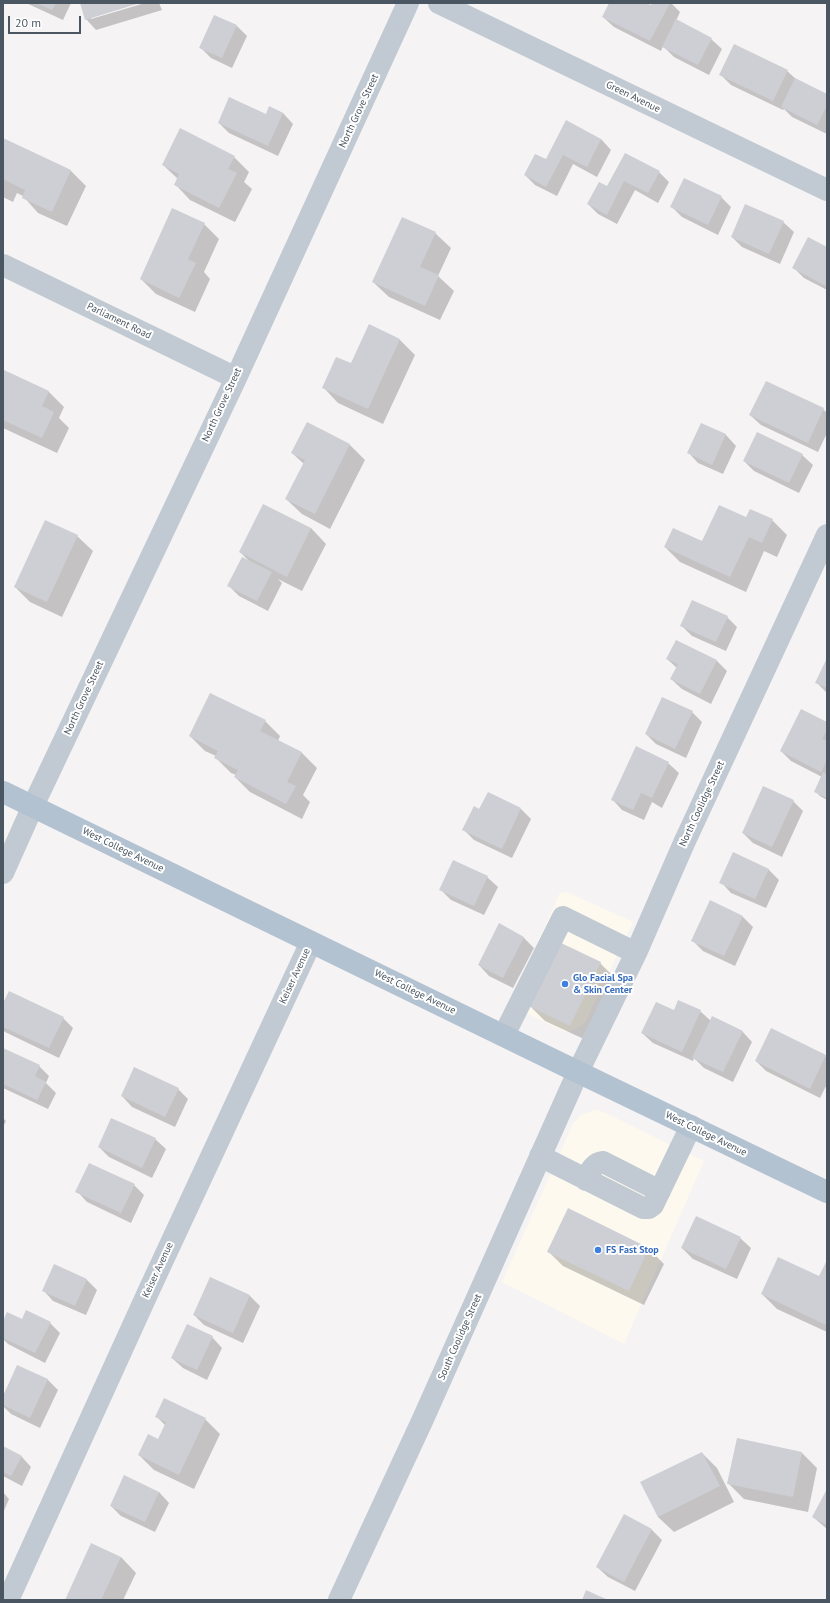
<!DOCTYPE html>
<style>
body{margin:0}
#map{position:relative;width:830px;height:1603px;overflow:hidden;background:#f5f3f3;font-family:"PT Sans",sans-serif}
canvas{display:block}
.frame{position:absolute;inset:0;border:4px solid #4a5661;pointer-events:none}
.scale{position:absolute;left:8px;top:16px;width:73px;height:18px;box-sizing:border-box;border:2px solid #4a5661;border-top:0;padding-left:5px;font-size:12px;line-height:14px;white-space:nowrap;color:#4a5661;-webkit-text-stroke:3px #fff;paint-order:stroke}
</style>
<div id="map">
<canvas width="830" height="1603"></canvas>
<div class="frame"></div>
<div class="scale">20 m</div>
</div>
<script>
const g = document.querySelector('canvas').getContext('2d');
g.lineJoin = 'round';
function fillPath(path, color) { g.fillStyle = color; g.fill(path, 'evenodd'); }
function trace(path, color, width, dash) { g.strokeStyle = color; g.lineWidth = width; g.lineCap = dash ? 'butt' : 'round'; g.setLineDash(dash || []); g.stroke(path); }
function label(font, color, halo, rows, align = 'center') {
  g.font = font + ' "PT Sans",sans-serif'; g.lineWidth = 4; g.setLineDash([]); g.textBaseline = 'middle'; g.strokeStyle = halo; g.fillStyle = color; for (const [text, x, y, turn = 0] of rows) {
    g.save(); g.translate(x, y); g.rotate((+turn || 0) * Math.PI / 180); g.textAlign = isNaN(turn) ? turn : align; if (halo) g.strokeText(text, 0, 0); g.fillText(text, 0, 0); g.restore();
  }
}
fillPath(new Path2D(`
 M567,892l66,30 -47,98 -3,4 -7,5 -11,3 -56,-27 51,-112z
 M594,1110l7,1 103,50 -80,183 -122,-62 71,-158 8,-9z`), '#fdf9ef');
fillPath(new Path2D(`
 M26,3h45l-8,17z
 M81,3h57l-47,14v2l54,-16h14l3,7 -66,20 -10,-11z
 M610,3h34l7,4 2,-4h18l9,9 -4,9 35,18 11,10 -13,26 -35,-18 -11,-11 -2,5 -47,-24 -11,-10z
 M237,26l10,10 -15,32 -21,-10 -10,-10z
 M787,71l10,9 30,15v39l-35,-17 -8,-8 -1,1 -52,-25 -10,-10z
 M270,107l13,6 10,11 -15,32 -49,-23 -10,-10 47,-8z
 M3,139l68,32 15,15 -19,40 -29,-13 -15,-17 -6,-3 -4,9 -10,-5z
 M601,139l10,11 -14,27 -24,-13 -16,32 -22,-11 -10,-10 21,-14z
 M625,154l34,18 10,10 -11,21 -23,-13 -18,34 -19,-10 -10,-10 19,-16z
 M234,157l15,15 -5,10 8,7 -17,33 -45,-22 -15,-16 3,-5 -15,-14z
 M721,197l10,10 -13,28 -36,-18 -10,-10z
 M783,222l11,10 -14,32 -38,-17 -10,-10z
 M204,224l15,15 -15,33 6,7 -15,33 -39,-18 -15,-15z
 M435,233l16,15 -13,28 16,15 -14,29 -51,-23 -16,-15z
 M809,239l18,9v42l-23,-12 -10,-10z
 M369,325l31,15 15,15 -32,69 -45,-21 -15,-16 28,-22z
 M4,371l45,21 15,15 -5,11 10,10 -12,25 -54,-25z
 M823,409l4,4v20l-9,19 -57,-27 -11,-10z
 M307,423l43,22 15,15 -35,69 -28,-15 -16,-15 18,-35 -12,-11z
 M701,424l25,11 10,11 -13,28 -25,-11 -10,-11z
 M802,455l11,10 -14,28 -45,-22 -10,-10z
 M746,519l26,1 15,15 -10,22 -13,-6 -18,41 -66,-30 -15,-15 38,-4z
 M311,528l15,16 -24,47 -24,-12 4,4 -14,28 -29,-15 -10,-10 21,-24 -10,-10z
 M77,536l16,15 -31,66 -32,-15 -15,-15z
 M727,617l10,10 -11,24 -34,-15 -11,-11z
 M676,641l41,20 10,10 -16,33 -29,-15 -11,-10 6,-11 -10,-9z
 M827,661v32l-10,-10z
 M692,712l10,10 -16,36 -30,-14 -10,-10z
 M265,721l15,15 -2,5 24,12 15,15 -14,27 7,7 -8,17 -52,-27 -15,-15 1,-2 -5,-2 -15,-15v-2l-11,-5 -15,-15z
 M827,723v77l-7,-4 -5,-5 7,-14 -31,-16 -10,-10z
 M668,763l11,10 -17,35 -10,-6 -8,18 -22,-10 -10,-11z
 M488,794l33,15 10,10 -19,39 -38,-18 -10,-10 16,-20z
 M793,801l10,10 -21,46 -29,-14 -10,-10z
 M768,869l11,11 -13,28 -35,-15 -10,-11z
 M487,877l11,10 -14,28 -33,-15 -10,-10z
 M711,902l32,15 10,10 -18,39 -32,-15 -10,-10z
 M523,937l11,11 -21,40 -24,-12 -10,-11z
 M600,963l15,15 -29,62 -41,-19 -15,-15z
 M3,1006l60,12 10,10 -14,30 -54,-26 -2,-2z
 M674,1011h26l11,10 31,10 10,11 -19,40 -29,-14 -10,-10 -1,3 -40,-18 -11,-10z
 M772,1029l55,28v27l-7,14 -54,-27 -10,-10z
 M3,1049l36,17 10,10 -3,7 10,10 -8,16 -45,-21z
 M178,1089l10,10 -13,28 -43,-20 -10,-11z
 M3,1118l3,3 -3,6z
 M155,1139l11,10 -14,29 -43,-21 -10,-10z
 M134,1185l10,10 -13,28 -44,-21 -10,-11z
 M568,1210l81,39 15,15 -20,41 -81,-39 -15,-15z
 M740,1238l11,10 -14,31 -44,-20 -11,-11z
 M826,1263l1,69 -50,-23 -15,-15 58,-17z
 M55,1265l32,15 10,10 -11,25 -33,-14 -10,-11z
 M211,1278l39,18 10,10 -17,37 -39,-18 -10,-10z
 M3,1323h47l10,10 -15,30 -37,-19 -5,-5z
 M212,1337l10,11 -15,32 -24,-12 -11,-10z
 M18,1366l30,14 10,10 -18,38 -29,-14 -8,-8v-8z
 M156,1416l49,3 15,15 -26,55 -40,-19 -15,-15 20,-15 7,-14z
 M3,1447l18,9 10,11 -9,19 -19,-10z
 M702,1453l15,15 17,34 -60,30 -16,-15 -16,-34z
 M802,1453l15,15 -9,44 -64,-13 -16,-16z
 M827,1491v38l-14,-12z
 M3,1492l6,7 -6,14z
 M159,1492l10,11 -14,29 -34,-16 -10,-10z
 M624,1515l28,15 10,10 -27,51 -27,-14 -11,-10z
 M121,1557l15,16 -13,27h-57z`), '#0003');
fillPath(new Path2D(`
 M36,3h20l-4,7z
 M80,3h60l-55,17z
 M609,3h37l5,2 1,-2h18l-20,38 -48,-24z
 M214,15l23,10 -15,33 -23,-10z
 M676,19l36,19 -14,27 -36,-18z
 M734,44l54,26 -15,31 -54,-26z
 M795,78l32,16v11l-10,20 -36,-18z
 M229,97l37,17 3,-8 14,7 -15,33 -50,-23z
 M566,120l35,19 -14,28 -24,-12 -17,32 -22,-12 11,-21 11,5z
 M180,128l55,28 -7,13 9,4 -18,35 -45,-23 5,-11 -17,-9z
 M3,138l68,32 -19,42 -30,-14 3,-8 -22,-11z
 M625,153l35,18 -12,22 -24,-12 -17,34 -20,-11 12,-22 8,4z
 M684,178l38,18 -14,29 -38,-18z
 M745,204l39,17 -15,33 -38,-17z
 M172,208l33,15 -17,36 8,4 -17,35 -39,-19z
 M402,217l34,15 -16,35 19,8 -14,31 -53,-24z
 M808,237l19,10 -1,39 -34,-18z
 M369,324l31,15 -32,70 -46,-21 14,-31 15,6z
 M4,370l45,21 -7,15 12,6 -12,26 -39,-18z
 M766,381l58,27 -16,35 -59,-28z
 M307,422l43,22 -35,70 -30,-15 20,-39 -14,-7z
 M701,423l25,11 -14,31 -25,-12z
 M757,432l46,22 -14,29 -46,-22z
 M263,504l48,24 -24,49 -48,-25z
 M719,505l27,12 4,-8 23,10 -11,24 -13,-6 -19,40 -66,-30 9,-19 29,13z
 M45,520l33,15 -31,67 -33,-15z
 M242,557l30,15 -15,29 -30,-15z
 M692,600l36,16 -12,26 -36,-16z
 M676,640l41,20 -17,34 -30,-15 8,-15 -12,-5z
 M826,660h1v28l-12,-5z
 M210,693l56,27 -6,11 42,21 -15,30 9,4 -10,18 -52,-27 4,-7 -24,-12 4,-7 -29,-15z
 M662,697l31,14 -18,38 -30,-15z
 M801,709l26,13v8l-5,9 5,2v19l-6,12 -41,-21z
 M636,746l33,16 -17,36 -11,-5 -8,17 -22,-10z
 M823,772l4,2v24l-13,-6z
 M763,786l31,14 -22,47 -30,-14z
 M488,792l33,16 -19,41 -40,-19 12,-24 5,3z
 M733,852l36,17 -14,30 -36,-16z
 M453,860l35,16 -14,30 -35,-16z
 M710,900l33,16 -19,40 -33,-15z
 M499,923l25,14 -21,41 -25,-13z
 M559,942l42,20 -31,64 -41,-20z
 M9,991l55,26 -15,31 -46,-21v-24z
 M678,1000l23,10 -19,42 -41,-19 15,-31 18,8z
 M712,1016l31,15 -20,41 -31,-14z
 M771,1028l55,27 -16,34 -55,-28z
 M3,1048l37,17 -5,11 11,6 -9,18 -34,-16z
 M134,1067l45,21 -14,29 -44,-21z
 M111,1118l45,20 -14,30 -44,-21z
 M89,1163l46,21 -14,29 -46,-21z
 M568,1208l81,40 -20,43 -82,-39z
 M696,1216l45,21 -15,32 -45,-21z
 M778,1257l41,19 7,-14h1l-1,63 -65,-31z
 M54,1264l33,15 -12,27 -33,-15z
 M210,1277l40,18 -17,38 -40,-18z
 M26,1310l25,12 -16,31 -32,-15v-17l4,-9 15,7z
 M187,1324l26,12 -16,34 -26,-12z
 M17,1365l31,14 -18,39 -27,-13v-9z
 M164,1398l42,20 -27,57 -41,-20 10,-21 10,5 8,-17 -11,-5z
 M737,1438l65,14 -9,45 -66,-13z
 M3,1446l19,10 -11,20 -8,-4z
 M702,1452l18,34 -62,31 -18,-35z
 M124,1475l35,17 -14,30 -35,-16z
 M827,1489v36l-15,-8z
 M624,1514l28,15 -28,53 -28,-15z
 M91,1543l30,14 -20,43h-36z
 M586,1590l22,10h-26z`), '#cdcfd5');
trace(new Path2D(`
 M439,3l388,187
 M3,265l233,113
 M3,873l30,-67 203,-428 172,-375
 M504,1035l59,-118 73,36
 M540,1156l103,52h6l4,-3 38,-79
 M586,1180c4,-8 7,-17 17,-18l57,29
 M8,1600l142,-312 161,-346
 M339,1600l84,-181 155,-347 58,-119 48,-110 143,-308`), '#c1cad2', 22);
trace(new Path2D(`
 M3,792l575,280 249,120`), '#b3c2d1', 22);
for (const [x, y, r, color] of [
 [565,984,4,"#3f7fe0"],
 [598,1250,4,"#3f7fe0"]
]) { const dot = new Path2D(); dot.arc(x, y, r, 0, 2 * Math.PI); g.fillStyle = color; g.fill(dot); trace(dot, '#fff', 1.5); }
label('10px', '#4a5661', '#fff', [
 ["Green Avenue",633,97,26],
 ["North Grove Street",359,111,-65],
 ["Parliament Road",119,321,26],
 ["North Grove Street",222,405,-65],
 ["North Grove Street",84,698,-65],
 ["North Coolidge Street",702,804,-65],
 ["West College Avenue",123,850,26],
 ["Keiser Avenue",295,976,-65],
 ["West College Avenue",415,992,26],
 ["West College Avenue",706,1134,26],
 ["Keiser Avenue",158,1270,-65],
 ["South Coolidge Street",460,1337,-66]
]);
label('bold 10px', '#366cbe', '#fff', [
 ["Glo Facial Spa",573,978],
 ["& Skin Center",573,990],
 ["FS Fast Stop",606,1250]
], 'left');
</script>
